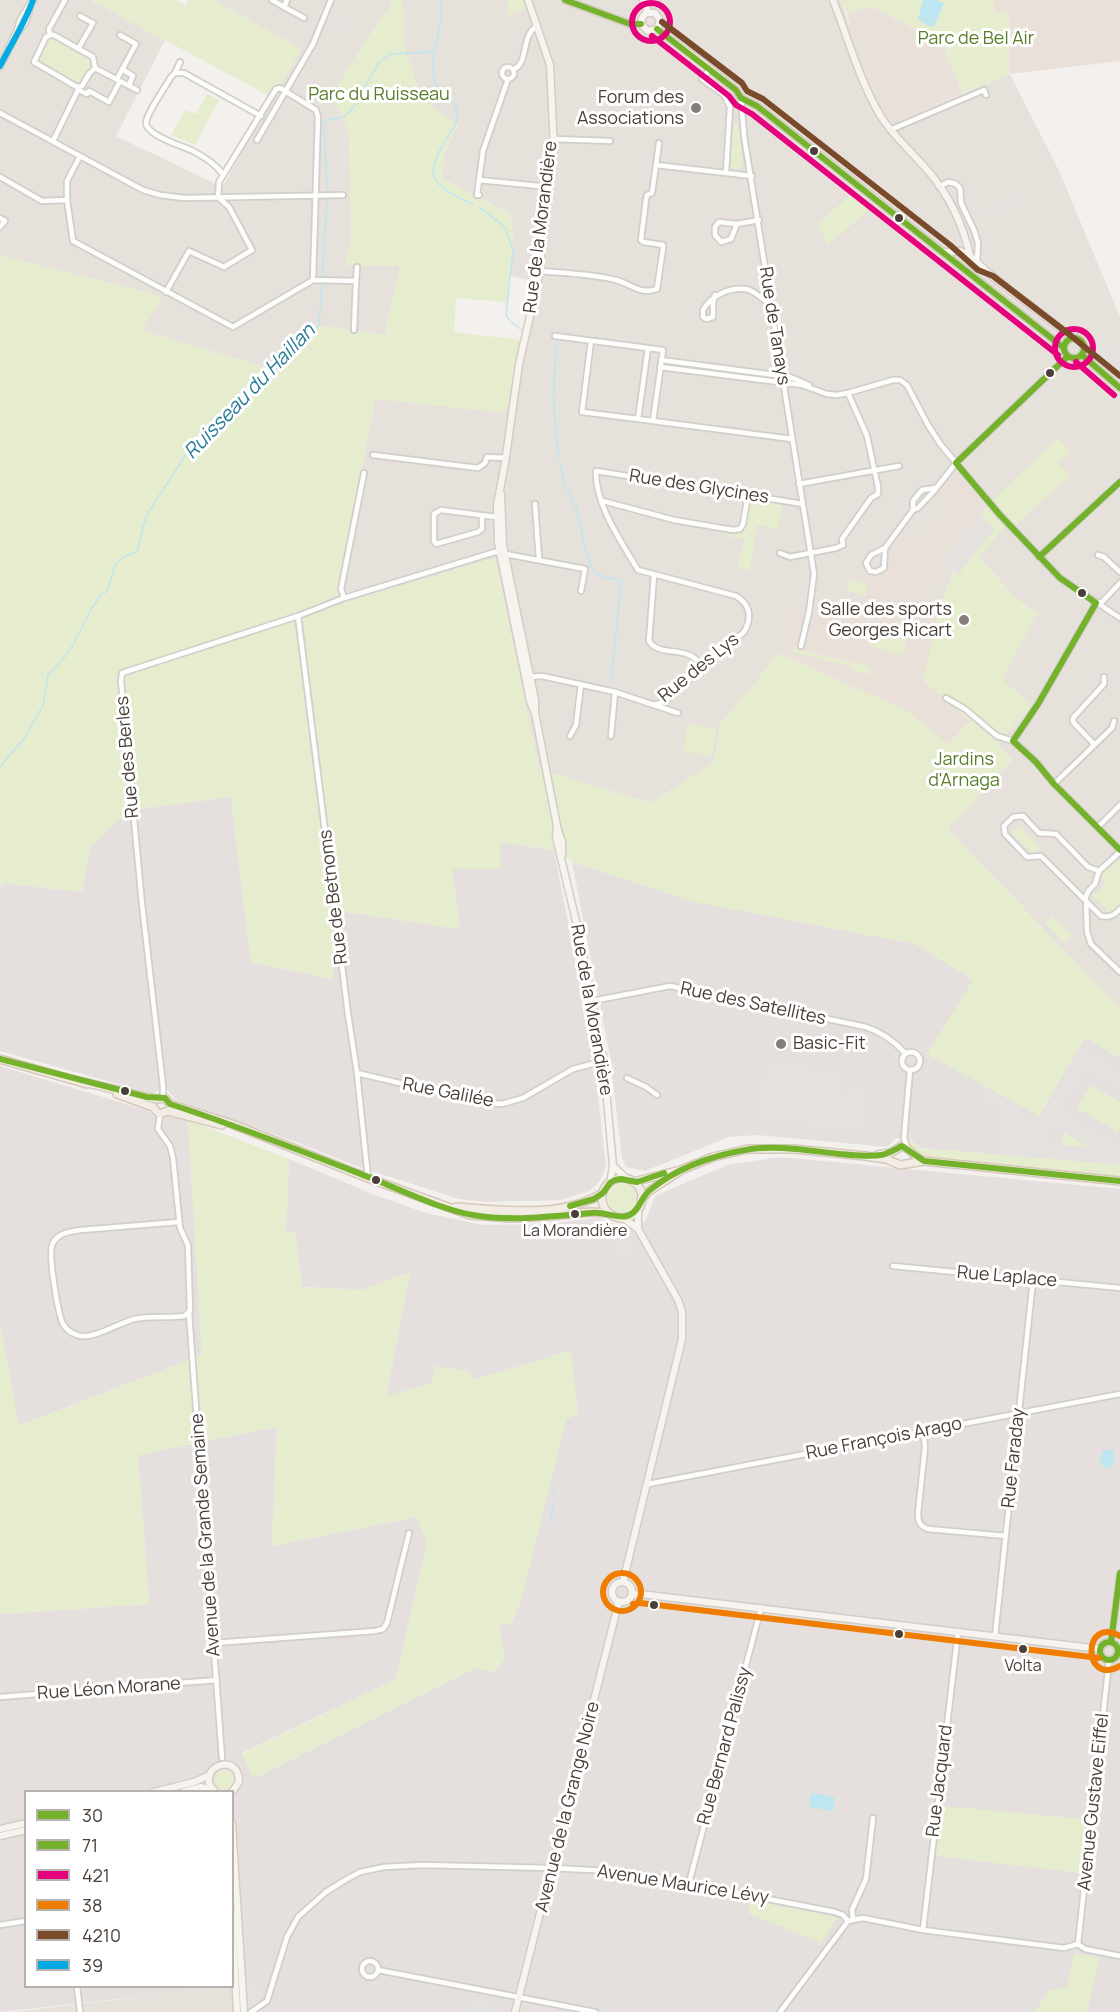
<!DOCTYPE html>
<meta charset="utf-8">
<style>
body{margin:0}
#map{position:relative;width:1120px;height:2012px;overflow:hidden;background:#f3f0ed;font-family:Manrope,sans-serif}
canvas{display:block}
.legend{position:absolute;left:24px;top:1790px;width:210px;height:198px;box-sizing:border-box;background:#fff;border:2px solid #b7b2af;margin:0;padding:8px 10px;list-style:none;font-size:18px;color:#4a3f38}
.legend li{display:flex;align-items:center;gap:12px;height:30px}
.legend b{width:30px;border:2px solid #b7b2af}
</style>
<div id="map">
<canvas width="1120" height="2012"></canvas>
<ul class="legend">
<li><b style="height:8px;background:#74b22b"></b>30</li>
<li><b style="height:8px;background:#74b22b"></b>71</li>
<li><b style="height:8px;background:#e5007d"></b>421</li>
<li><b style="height:8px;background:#ee7d01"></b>38</li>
<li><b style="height:8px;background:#7a4b2a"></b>4210</li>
<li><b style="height:8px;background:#04abe2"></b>39</li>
</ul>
</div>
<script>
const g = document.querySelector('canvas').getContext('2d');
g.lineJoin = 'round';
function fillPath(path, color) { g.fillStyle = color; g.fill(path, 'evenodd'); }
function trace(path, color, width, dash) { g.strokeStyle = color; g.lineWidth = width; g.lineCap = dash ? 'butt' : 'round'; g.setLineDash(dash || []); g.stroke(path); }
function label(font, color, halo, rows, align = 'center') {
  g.font = font + ' Manrope,sans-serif'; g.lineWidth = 6; g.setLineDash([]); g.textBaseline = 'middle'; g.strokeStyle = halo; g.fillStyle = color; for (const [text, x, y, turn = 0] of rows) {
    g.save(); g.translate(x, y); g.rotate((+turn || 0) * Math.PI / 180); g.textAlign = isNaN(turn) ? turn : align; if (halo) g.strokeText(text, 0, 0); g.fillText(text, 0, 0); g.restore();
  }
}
fillPath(new Path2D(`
 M0,0h90l75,40 -49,96 106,51 -1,2 80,-140 -88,-49h177v7l-25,35 -33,54 17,35 2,110 -6,24 55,1 -15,69 -70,-10 -43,44 -130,-38 19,-35 -161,-41z
 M403,0h438l8,24 4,1 13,39 1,8 32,48 111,-46 50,99 60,144v692l-172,-180 65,-70 -15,-14 3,-66 36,-66 -19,-13 -39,-42 7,-50 -43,51 11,11 -14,36 -7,31 -155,16 -25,33 -32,37 -7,39 -63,41 -112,-34 -44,-211 -159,48 39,-207 130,13 29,-131 -24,-5 3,-39 -3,-23 -68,-36 2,-24 14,-29 -35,-24 -20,-56z
 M252,1984l2,28h-241l219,-26z`), '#e7e1db');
fillPath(new Path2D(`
 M231,797l20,165 81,17 9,-68 119,18 -8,-60 47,-27 55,8 40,208 12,109 -6,14 -11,10 -28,9 -73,2 -29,-3 -103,-33 -60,-24 -122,-43 -7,-10 -7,-1 -6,6 -154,-43v-163l4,-5 78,9 8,-44 39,-38z
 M572,862l124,40 220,42 57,36 66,136 46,-79 35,21v107l-201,-17 -9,-9 -14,-1 -9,9 -130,-12 -28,2 -84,34 -19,-4 -4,-9 -12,-102z
 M0,1066l146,44 7,6 9,3 8,-3 18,4 14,235 -184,71 -18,-103z
 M781,1157l339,32v823h-866l-2,-28 -19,2 -1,-194h-206v194l203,1 -229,25v-398l149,-10 -11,-149 139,-28 -5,119 145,-29 10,26 -31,136 -154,74 12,25 221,-110 24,-43 13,-3 10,-25 44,-177 4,-69 -97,29 -41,3 -46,14 24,-125 -47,18 -61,-3 -7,-54 -9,-1 3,-73 86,36 51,18 57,12 63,-1 52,-6 31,11 16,-7 10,-26 72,-31z`), '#e5e0dd');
fillPath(new Path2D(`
 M993,0h127v61l-110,13 -2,-15 2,-40 -13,-6z
 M869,6l73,37 21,50 -64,27 -9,-2 -23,-46 -1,-8 -13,-38 -3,-2 -3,-11z
 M953,475h5l28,32 -43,52 7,6 -4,5 -20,22 2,2 -4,4 -11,-4 -14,14 -32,-8 4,-17 14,-10 5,-14 17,-23 3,2 4,-4 8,6 22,-29 -4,-3 4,-5 -3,1 -7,-5z
 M807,594h6v14l58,14 6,-18 23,7 11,-14 29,9 -7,31 40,84 -25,26 -41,-36 -129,-58 10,-44 16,4z`), '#e9e1d9');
fillPath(new Path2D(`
 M90,0h85l11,6 2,-6h25l88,49 -28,49z
 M390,0h13l1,45 19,56 35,24 -14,29 -2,24 68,36 3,23 -6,65 -51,-4 -2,34 67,8 -16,73 -130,-14 -39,206 159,-47 44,211 112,34 63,-41 7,-39 32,-37 25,-33 129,58 41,33 22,-23 -47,-41 17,-74 14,-36 -11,-11 43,-52 18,20 -25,31 39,42 20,13 -36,66 30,26 -34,40 15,14 -65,70 172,180v49l-35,-21 -46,79 -112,-62 46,-74 -57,-36 -221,-42 -123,-40 -18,-12 -54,-8 1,27h-49l8,60 -118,-18 -10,68 -81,-17 -20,-165 -102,13 -39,38 -8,44 -78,-9 -4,5v-633l162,41 -20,35 130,38 43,-44 70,10 15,-69 -55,-1 6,-24 -2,-110 -18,-35 34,-54 25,-35z
 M508,0h15l3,9 -18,6z
 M841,0h152l4,13 11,-2c5,20 -1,42 2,63l-47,19 -21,-50 -73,-37 -22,7z
 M50,38l41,20 2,7 -13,19 -43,-22 11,-23z
 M207,94l12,6 -24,45 -24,-10 14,-25 11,4z
 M736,124l3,3 4,36 -3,6h-8l-3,-6 4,-36z
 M855,191l19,15 -46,39 -11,-21z
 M1058,438l12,13 -12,12 12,12 -54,50 -24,-25z
 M755,499l28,6 -5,24 -21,-4 -7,46 -12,-4 6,-28 -18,-3v-3l11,1 8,-6 6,-27z
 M850,579l18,5 -3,12 -18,-5z
 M873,627l34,9 -4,19 -34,-9z
 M793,648l78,19 -2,8 -16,-4 1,-4 -62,-15z
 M688,723l29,6 -6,28 -28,-6z
 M1019,826l21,22 -7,7 -21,-23z
 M1117,859l3,3v42l-9,10 -6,1v-7l-12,-11v-2l13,-12 -5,-5 2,-6z
 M1052,916l20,20 -8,7 -19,-20z
 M1091,1085l29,17v25l-3,5 -40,-24z
 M188,1120l101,39 -3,73 9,1 7,54 61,3 47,-18 -24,124 45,-13 4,-17 35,5 3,9 98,-30 7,63 -12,7 -44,177 -10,25 -13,3 6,33 -10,14 -20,-4 -221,110 -12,-24 154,-75 31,-136 -10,-26 -145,29 5,-119 -139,28 11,149 -149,10v-291l19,103 183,-71z
 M1064,1132l25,15 2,1 -29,-3z
 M909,1139l10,9 201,17v12l-198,-21 -13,-12z
 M608 1198a14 14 0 1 1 28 0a14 14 0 1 1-28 0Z
 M214 1780a10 10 0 1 1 20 0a10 10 0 1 1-20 0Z
 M941,1806l145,13 -6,54 -145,-17z
 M750,1900l86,17v2l-15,24 -73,-30z
 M1074,1953l26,5 -13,54h-52l13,-21 19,-4z`), '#e6ecce');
fillPath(new Path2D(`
 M346,12l11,2 -5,16 -17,-6 1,-3 6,2z
 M1021,191l3,9 -44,19 -4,-8z
 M1096,343l6,5 2,-2 3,1 13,10v14l-30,-22z
 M938,480l2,8 -53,70 -11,-13 30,-39v-7l11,-15z
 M980,514l14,15 -30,37 -5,9 -16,-16z
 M1083,1047l37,22v22l-33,-20 -24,40 57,34v20l-124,-11 3,-44 -19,-12 5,-9 54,32zM1054,1125l36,21 4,4 -43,-5z
 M767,1059l74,15 -4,18 2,1 20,-9 9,19 -4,30 -108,-15z
 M617,1229l10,5 12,23 -10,2 -7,4 -5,-9z
 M473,1999l21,4 8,9h-35l2,-10 4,1z`), '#e5e1de');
fillPath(new Path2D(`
 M923,0h13l8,3 -9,22 -5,2 -12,-8z
 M1108,1449l5,1 1,11 -5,7h-5l-4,-6 3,-11z
 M811,1793l23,4v13l-2,1 -23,-4z`), '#bee6f0');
trace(new Path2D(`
 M434,52c-1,10 -3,22 2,32 7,12 21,14 21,30 1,8 -4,14 -8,21 -27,42 -19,49 23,69
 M327,189l-3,-68 19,-4 8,-6 28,-49 12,-8 43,-2 7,-32v-20
 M479,207l26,20 8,23 -7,65 4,6 13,10
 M322,276l5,-74
 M557,340c-4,39 -5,76 2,115
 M559,461l5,21 12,25 11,49 7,17 25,8 2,2 -10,99
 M0,767l25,-30 18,-32 5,-30 21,-23 23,-44 8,-12 7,-5 8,-26 10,-9 12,-4 9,-36 39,-60 39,-34 95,-97 3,-43
 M554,1486v13
 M549,1525l5,-21`), '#bee6f0', 1.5);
const street = new Path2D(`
 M272,0l12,7 3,-7
 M284,7l20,11
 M50,35h4l39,22 2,11 -6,6 -7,12 -5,1 -43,-25 12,-25z
 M50,35l-1,-6 16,-29
 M78,49l15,-26 -13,-7
 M502 73a6 6 0 1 1 12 0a6 6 0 1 1-12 0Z
 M95,68l42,22
 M122,69l11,7 -4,9
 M710,69l-8,10 22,16 6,12 -4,66
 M513,70c17,-8 7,-33 23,-43
 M175,73l5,-11
 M117,79l19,-35 -16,-9
 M79,90l8,4 2,-3 20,11 11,-21
 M741,98l3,38 70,438 -5,38 -8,34
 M0,113l143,77 17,5 24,3 159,-3
 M890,130l94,-40 2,5
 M554,139l56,2
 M257,140l56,-96 18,-44
 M53,141l26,-53
 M80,156l-13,25v19l6,41 160,86 80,-47 5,-163 -2,-7 -36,-22 -4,1 -57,93 -1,15 11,10 23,43 -28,17 -35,-16 -23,41
 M656,165l3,-22
 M223,174c-8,-10 -18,-17 -30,-23 -10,-5 -46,-15 -47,-28 0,-9 20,-37 25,-46l4,-4h9l77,43
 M0,177l42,24 25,-1
 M479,180l70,7
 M939,187l9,-5 8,2 4,4 1,15 13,27 4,13 -1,18
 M479,195h-2l6,-44 25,-72
 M0,218l5,3 -5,6
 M737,224l-6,15 -10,3 -6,-7v-8l4,-5 18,2 22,-4
 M539,271c23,2 55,3 77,9 15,4 24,15 41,9l6,-41v-3l-20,-3 -2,-2 5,-41 1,-4 5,-2 4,-28 96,11
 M313,280l43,1 -2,49
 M356,281l1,-14
 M715,295l-2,8v14l-7,2 -3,-2v-7c8,-14 26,-23 42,-21 8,0 18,11 25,15
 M555,336l93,12
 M591,341l-9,71 56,7
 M648,348l15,2 -10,71 -15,-2z
 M661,360l129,17 19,8
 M660,367l142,18 25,9 10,1 11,-2 45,-13h7l7,5 21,40 13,20 59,70 60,63 60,40
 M653,421l139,18
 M373,455l105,13 7,-5 2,-6 19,1
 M799,484l100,-18
 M603,501l71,19 59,10 7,-1 3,-5 5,-29
 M535,504l4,55
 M913,510v-9l9,-11 13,-2
 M482,517v12l-4,3 -42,12 -2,-3v-27l7,-4 55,7
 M885,548l28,-38 5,-2 16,-17 22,-28 112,-107
 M885,548l-1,20 -8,4 -6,-1 -4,-8 5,-8z
 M780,553l10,4 46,-9 7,-3 -1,-6 29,-41 7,-4v-7l-11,-51 -19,-43
 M1098,555l6,2 16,15
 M1039,557l81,-75
 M654,575l-5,66c8,13 27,8 40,14 6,2 10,7 14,12
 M344,598l-3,-9 23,-116
 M1096,603l-58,101 -25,37 23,21 18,22 66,66
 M1096,603l6,-1 18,-19
 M298,616l50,398 9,59 11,105
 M528,677l14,-1 73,16 63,21
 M946,698l19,11 32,27 16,5
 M653,705l11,-3 80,-70c8,-14 7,-27 -8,-36l-98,-26c-17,-29 -43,-65 -42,-99l207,33
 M570,736l6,-11 5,-41
 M611,736l4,-44
 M1093,746v-3l-20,-21v-4l31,-34v-7
 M1054,784l58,-56 2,-7
 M1098,827l22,-22
 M1120,852l-21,19 -4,13 -6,6 -3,6 1,36 4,12 29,28
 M1099,871l-11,-4 -32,-33 -17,-1 -16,-17 -10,1 -9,9 1,8 22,23 14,-1 60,60c9,2 13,-1 19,-7
 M592,1001l78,-15 196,41c15,5 28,14 39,26
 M902 1061a9 9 0 1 1 18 0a9 9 0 1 1-18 0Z
 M357,1073l123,29 22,2 21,-6 50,-29 30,-8
 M627,1078l19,9 11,8
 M163,1097v-11l-21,-182 -21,-223 1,-8 176,-57 46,-18 151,-46 90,17 -4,22
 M160,1114l-2,15 12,17 3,12 7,70 8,17 2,66 -6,5c-16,2 -34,0 -50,3 -15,4 -43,22 -57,16 -6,-2 -11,-6 -14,-11 -5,-11 -16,-72 -10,-81 6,-11 17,-11 28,-13l98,-8
 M907,1147l-3,-9 6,-68
 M893,1266l227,22
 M189,1313l33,445
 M920,1433l4,5 1,9 -7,67c0,8 2,12 10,15l78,7
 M648,1484l472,-90
 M995,1636l38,-356
 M1111,1642l9,-69
 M214,1643l161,-12 8,-2 4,-6 22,-90
 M0,1697l217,-17
 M689,1883l72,-275
 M853,1919l-1,-9 14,-31 7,-61
 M848,1921l15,-3 60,12 141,18 14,-4
 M0,1925l26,-4
 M923,1930l35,-298
 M1078,1944l31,-283
 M1078,1944l7,5 35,7
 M362 1969a8 8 0 1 1 16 0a8 8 0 1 1-16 0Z
 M378,1970l217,42
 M77,1986l3,26
 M251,2012l16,-11 20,-64 11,-20 28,-25 21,-13 13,-7 24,-5 39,-2 129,3 77,4 206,40 8,3 5,6
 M780,2012l68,-91`);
const secondary = new Path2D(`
 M528,0l22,65 4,83 -16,133 -19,83 -14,99 -8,42 1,38 32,158 5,12
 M565,0l65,24h11
 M643,0l5,12
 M833,0c15,38 26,79 47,115 13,21 32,37 48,56 21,24 35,54 42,85
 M641,24l1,-6 4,-5h9l5,7 -3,9
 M641,24l7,7 9,-2
 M657,29l47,35 32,26 5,8 16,8 68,53 239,189
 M19,30l6,-8 4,-12
 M0,66l17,-34 4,-13 12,-19
 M944,252l16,-1 10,5 23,21 80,61
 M1064 348a10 10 0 1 1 20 0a10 10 0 1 1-20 0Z
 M1082,355l38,33
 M501,494l2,51 32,155v13l22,113 -1,11 24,101 18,94 5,25 10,109 -3,17
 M557,827l5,15v13
 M613,1166l14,13
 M617,1217l9,3 12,9 40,71 4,12v27l-59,243
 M638,1229v-20
 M612 1592a10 10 0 1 1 20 0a10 10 0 1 1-20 0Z
 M632,1595l8,-1 460,55
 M1100 1651a9 9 0 1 1 18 0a9 9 0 1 1-18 0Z
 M154,1792l40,-10 16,-7
 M183,1792l18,-5 13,3
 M215,1792c-23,-23 24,-43 24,-10l-7,10
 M232,1823l12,189
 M0,1829l26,-6
 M0,1836l26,-6
 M232,1915l5,97
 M515,2012l104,-411`);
const primary = new Path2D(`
 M0,1059l87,25
 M83,1082l73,17 9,-1 5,6 62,20 136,54 102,37 41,3 40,-2 39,-4 19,1
 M117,1094l36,13
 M153,1107l3,4 4,3 8,-3 54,14
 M877,1155l13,-2 12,-7c7,2 13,11 21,15
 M602 1198a20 20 0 1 1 40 0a20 20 0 1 1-40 0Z
 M633,1182l48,-12 32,-13 35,-8h46l71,7 21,3 14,6 24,-4 196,20
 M641,1200l8,-9 31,-20
 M456,1207c47,3 104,12 147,-14`);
trace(street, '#d1cecb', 8);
trace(secondary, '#d4cdc5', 9);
trace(primary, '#d5c8ba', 10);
trace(street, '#fdfdfc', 4.5);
trace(secondary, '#f7f4f0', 6);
trace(primary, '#f2ece5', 7);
trace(new Path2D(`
 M0,1059l147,38 18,1 5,6c68,22 134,48 201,74 30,12 71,32 102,37 39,7 80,1 118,-2 14,-2 25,6 36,3 12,-3 13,-18 23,-26 27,-22 61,-34 95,-40 29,-6 66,1 95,4 14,1 28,3 41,1 7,-1 15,-6 21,-9l22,15 196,20
 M570,1206l24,-7 9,-6 7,-10 5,-3 6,-1 16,3 27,-9
 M1100 1651a9 9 0 1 1 18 0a9 9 0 1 1-18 0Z
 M1111,1642l9,-69`), '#74b22b', 6);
trace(new Path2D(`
 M565,0l65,24h11
 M657,29l79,61 5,8 16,8 307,242
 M1064 348a10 10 0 1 1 20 0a10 10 0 1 1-20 0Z
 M1082,355l38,33
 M1068,356l-112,107 44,52 60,63 36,25
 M1039,557l81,-75
 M1096,603l-58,101 -25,37 23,21 18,22 66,66`), '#74b22b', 6);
trace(new Path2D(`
 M632 22a19 19 0 1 1 38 0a19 19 0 1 1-38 0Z
 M652,36l77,60 7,9 16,9 306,241
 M1055 348a19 19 0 1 1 38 0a19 19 0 1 1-38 0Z
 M1076,362l38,33`), '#e5007d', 6);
trace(new Path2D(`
 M603 1592a19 19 0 1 1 38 0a19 19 0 1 1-38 0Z
 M633,1604l7,-1 459,55
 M1120,1636c-38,-21 -38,51 0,30`), '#ee7d01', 6);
trace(new Path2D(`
 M662,22l80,61 5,8 16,8 187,146 28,25 15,6 77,59 50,41`), '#7a4b2a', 6);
trace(new Path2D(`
 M0,66c11,-22 25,-43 33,-66`), '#04abe2', 6);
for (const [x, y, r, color] of [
 [696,108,6,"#857d77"],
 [814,151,5,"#4a3f38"],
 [899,218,5,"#4a3f38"],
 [1050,373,5,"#4a3f38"],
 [1082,593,5,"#4a3f38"],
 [964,620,6,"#857d77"],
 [781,1044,6,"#857d77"],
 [125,1091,5,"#4a3f38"],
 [376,1180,5,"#4a3f38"],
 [575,1214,5,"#4a3f38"],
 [654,1605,5,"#4a3f38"],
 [899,1634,5,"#4a3f38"],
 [1023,1649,5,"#4a3f38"]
]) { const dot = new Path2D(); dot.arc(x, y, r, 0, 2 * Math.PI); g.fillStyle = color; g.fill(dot); trace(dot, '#fff', 2); }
label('16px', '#4a3f38', '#fff', [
 ["La Morandière",575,1232],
 ["Volta",1023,1667]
]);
label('18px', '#597d2a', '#fff', [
 ["Parc de Bel Air",976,39],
 ["Parc du Ruisseau",379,95],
 ["Jardins",964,760],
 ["d'Arnaga",964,781]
]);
label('18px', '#4a3f38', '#fff', [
 ["Forum des",684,98],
 ["Associations",684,119],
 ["Salle des sports",952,610],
 ["Georges Ricart",952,631],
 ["Basic-Fit",793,1044,"left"]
], 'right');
label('18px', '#4a3f38', '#fff', [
 ["Rue de la Morandière",541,227,-83],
 ["Rue de Tanays",774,326,81],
 ["Rue des Glycines",699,487,9],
 ["Rue des Lys",699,668,-39],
 ["Rue des Berles",128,757,-95],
 ["Rue de Betnoms",334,897,-97],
 ["Rue des Satellites",753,1004,12],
 ["Rue de la Morandière",591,1010,80],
 ["Rue Galilée",448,1093,11],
 ["Rue Laplace",1007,1277,5],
 ["Rue François Arago",884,1439,-11],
 ["Rue Faraday",1014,1458,-84],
 ["Avenue de la Grande Semaine",206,1535,-94],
 ["Rue Léon Morane",109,1689,-4],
 ["Rue Bernard Palissy",725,1746,-75],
 ["Rue Jacquard",940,1781,-83],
 ["Avenue Gustave Eiffel",1094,1802,-84],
 ["Avenue de la Grange Noire",568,1807,-76],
 ["Avenue Maurice Lévy",683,1885,9]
]);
label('italic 20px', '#2a7d96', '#fff', [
 ["Ruisseau du Haillan",250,392,-46]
]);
</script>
